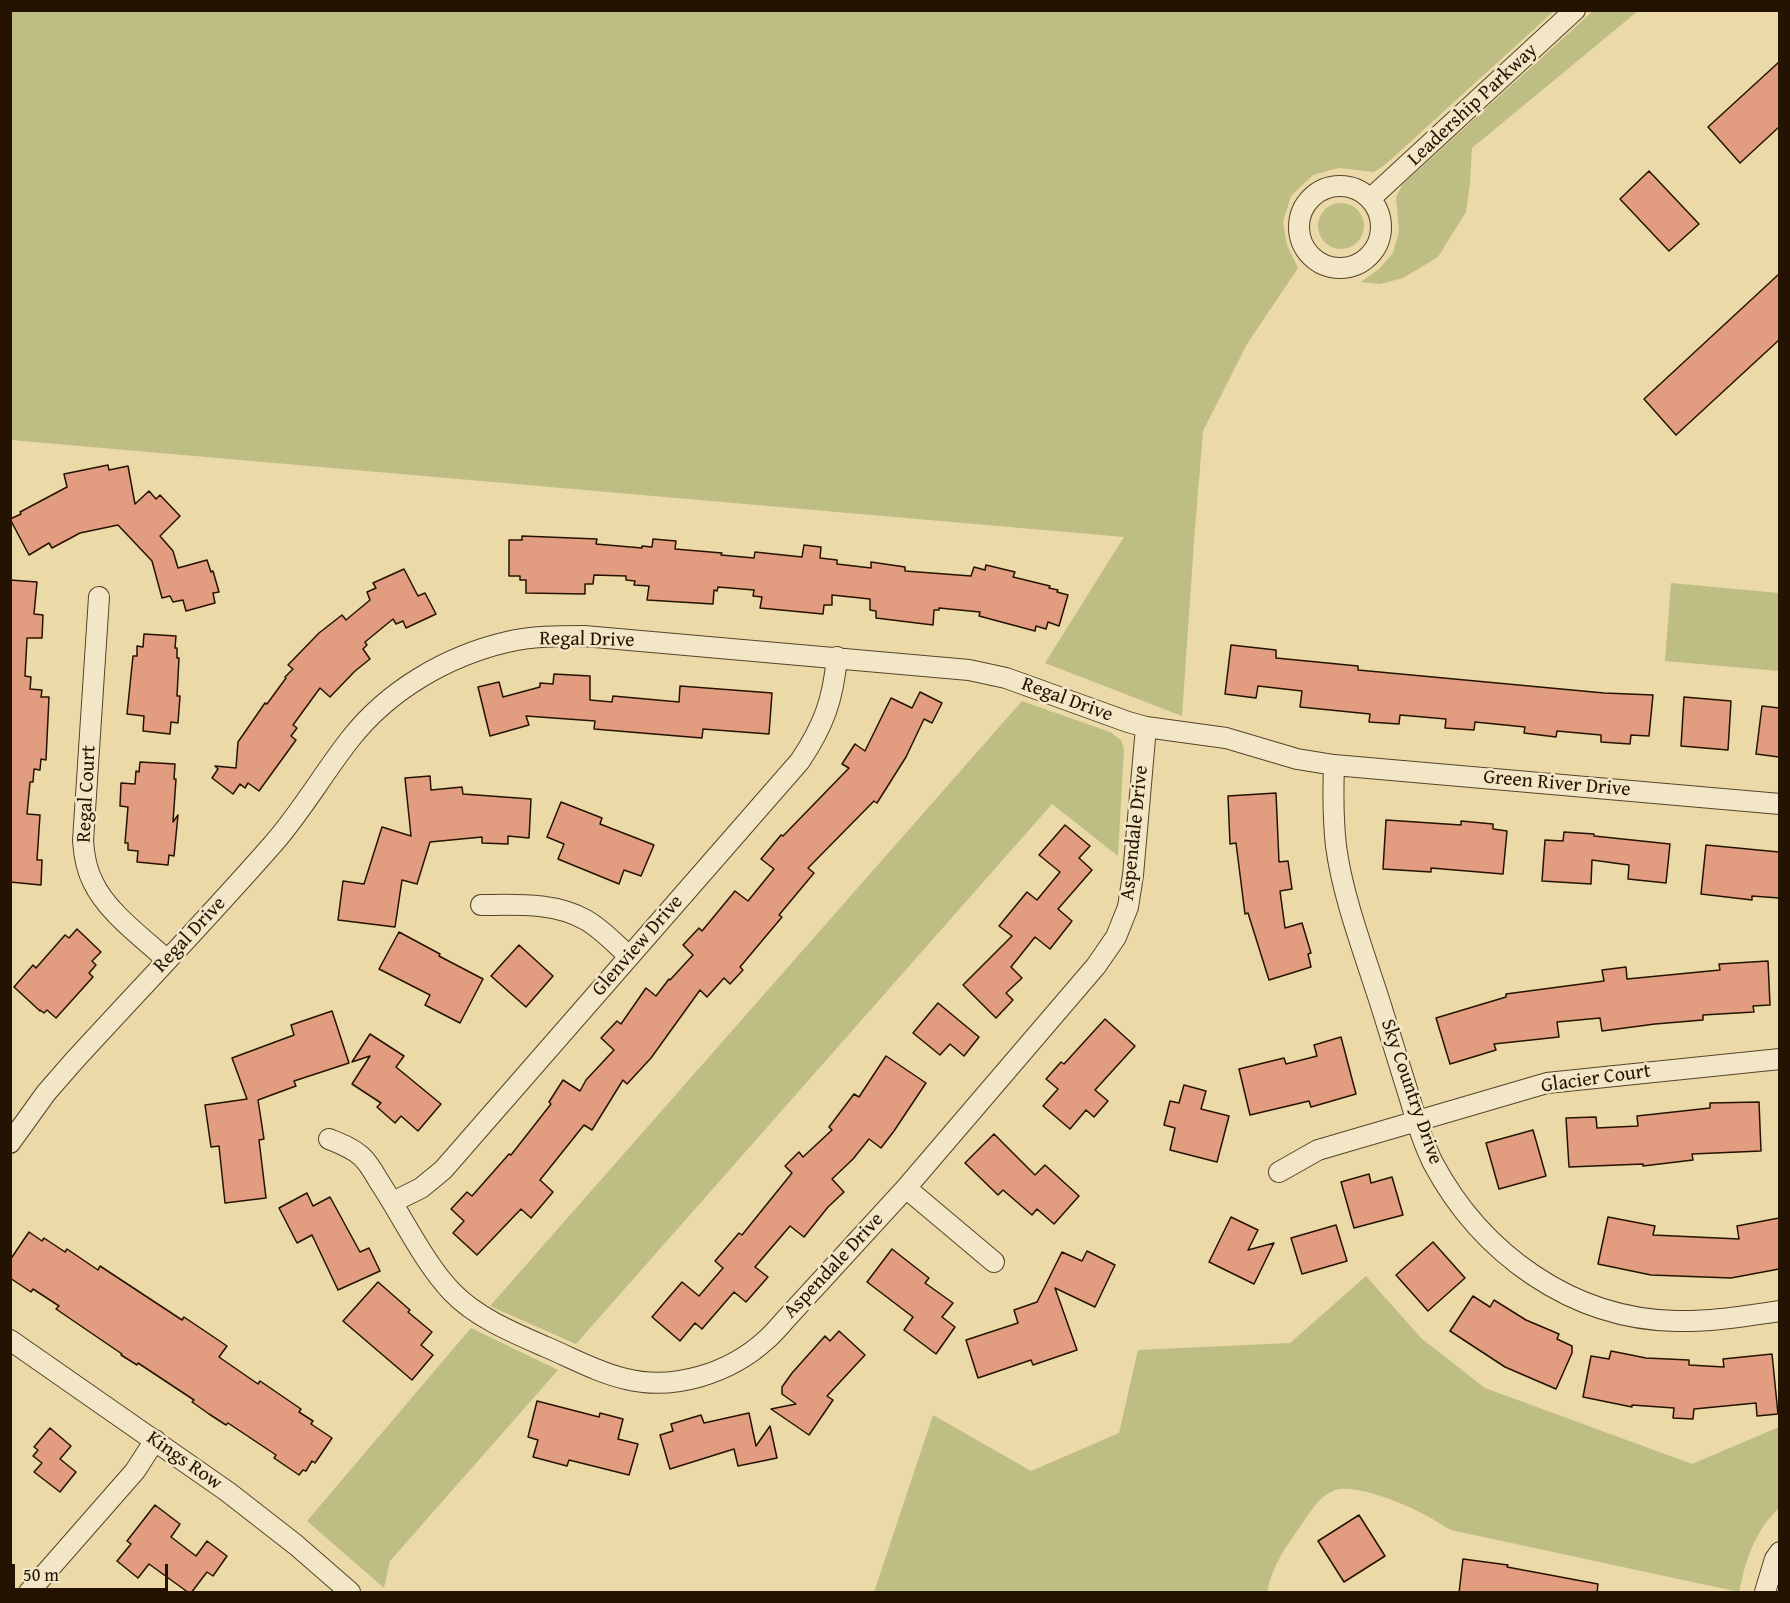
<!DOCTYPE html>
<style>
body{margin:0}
#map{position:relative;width:1790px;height:1603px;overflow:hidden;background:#ebd9a7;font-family:"Gentium Book Plus",serif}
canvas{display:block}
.frame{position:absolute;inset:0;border:12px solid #241300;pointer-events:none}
.scale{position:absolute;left:12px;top:1564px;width:156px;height:27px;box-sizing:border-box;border:3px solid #241300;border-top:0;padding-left:8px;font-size:18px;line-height:21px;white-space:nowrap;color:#241300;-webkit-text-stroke:4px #f2e6c6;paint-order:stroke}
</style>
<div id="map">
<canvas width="1790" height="1603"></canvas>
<div class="frame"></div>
<div class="scale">50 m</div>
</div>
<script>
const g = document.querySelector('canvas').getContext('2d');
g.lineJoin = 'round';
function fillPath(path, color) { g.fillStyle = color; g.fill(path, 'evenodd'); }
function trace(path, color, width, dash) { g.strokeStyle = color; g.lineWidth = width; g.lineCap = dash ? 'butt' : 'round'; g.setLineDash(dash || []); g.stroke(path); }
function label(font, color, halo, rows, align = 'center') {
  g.font = font + ' "Gentium Book Plus",serif'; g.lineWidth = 5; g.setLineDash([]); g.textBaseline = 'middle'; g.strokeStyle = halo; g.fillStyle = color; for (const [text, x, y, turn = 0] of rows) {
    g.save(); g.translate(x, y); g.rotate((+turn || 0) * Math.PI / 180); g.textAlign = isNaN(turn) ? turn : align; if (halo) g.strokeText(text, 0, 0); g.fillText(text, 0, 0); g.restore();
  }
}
fillPath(new Path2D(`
 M10,11l1,-1 1543,1 -168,153 -12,8 -36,-4 -25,7 -22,21 -8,26 4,23 11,23 -51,76 -44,87 -9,110 -12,175 -137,-53 79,-126 -1113,-97z
 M1593,11h45l-166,137 -2,34 -4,30 -28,45 -35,21 -23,6 -19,-2 18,-13 14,-16 6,-22 -3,-34 7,-13z
 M1318 226a23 23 0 1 1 46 0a23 23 0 1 1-46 0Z
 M1671,583l108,10v78l-114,-10z
 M1022,701l88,31 11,8 3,9 -6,107 -66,-52 -476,540 -86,-38z
 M1366,1276l55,62 64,50 207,76 87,-37v81c-25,24 -33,51 -40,84l-288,-62c-8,-4 -16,-10 -24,-14 -19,-11 -71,-33 -92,-26 -16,6 -26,24 -35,37 -16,22 -27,38 -33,65h-393l59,-177 98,56 88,-38 19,-83 152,-7z
 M471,1328l87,42 -168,191 -6,27 -77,-67z`), '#bebd83');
const building = new Path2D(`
 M1779,62v65l-39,36 -32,-36z
 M1649,171l50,53 -30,27 -49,-52z
 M1779,274v66l-103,95 -32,-36z
 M108,465l1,5 19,-4 7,38 14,-13 7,8 4,-4 20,21 -20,20 13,15 5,17 29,-8 4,12 2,-1 6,21 -6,1 2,10 -29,8 -3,-11 -10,2 -3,-6 -8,2 -10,-37 -34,-36 -38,8 -28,15 -3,-5 -20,12 -19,-36 11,-5 -1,-2 47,-25 -3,-13z
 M522,536l75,3 -1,5 46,4v-2l10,1 1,-8 23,2 -1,8 47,4 -1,2 33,3 1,-6 47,5 2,-12 17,2 -1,11 17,2v4l34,4v-6l34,5v4l66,5 3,-9 11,3 1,-5 29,7 -2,5 37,9 -1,2 9,2 -1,2 11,3 -9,31 -11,-4 -2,7 -10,-3 -1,5 -56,-15 1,-4 -41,-4v2h-5l-1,15 -57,-7v-7l-6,-1v-11l-38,-4v10h-8l-1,9 -63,-6 2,-11 -9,-1 1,-6 -36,-3 -1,4 -3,-1 -1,14 -66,-4 2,-14 -15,-1 1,-4 -9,-1v-4l-32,-1 -1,9h-8v10l-59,-1v-13h-6v-4h-11v-36h13z
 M404,569l14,27 7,-3 11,21 -30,14 -3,-7 -7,3 -3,-5 -28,23 2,3 -4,4 7,10 -15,12 -25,26 -10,-9 -27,37 4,3 -6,8 5,4 -37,51 -11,-8 -3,5 -5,-4 -7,10 -21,-16 6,-9 -3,-3 21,2 2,-26 27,-39 2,1 19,-26 -1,-1 8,-8 -5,-4 31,-32 23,-18 4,5 24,-20 -3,-8 9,-4 -3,-5z
 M10,580l27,2 -3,32 9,1 -1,23h-15l-2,38 6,1 -1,12 12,1 -1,7h8l-3,63 -5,-1 -1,11 -6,-1 -1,13h-3l-3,32 13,1 -3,45h5l-1,25 -31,-3z
 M144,634l32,2 -1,12h2v10h2l-2,38h3l-2,27 -7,-1 -1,12 -27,-3 1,-15 -17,-2 6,-58h4v-10l6,1z
 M1231,645l45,5v8l82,8v4l246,23 49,2 -4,41 -18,-1 -1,9 -29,-2v-7l-44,-4 -1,6 -32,-4 1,-6 -50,-5 -1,8 -29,-2 1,-9 -46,-4 -1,9 -30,-2 1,-8 -70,-7 2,-16 -44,-5 -2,12 -31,-4z
 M554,674l36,2v24l22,2 1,-6 66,6 1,-16 92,7 -3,41 -66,-5 -1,9 -108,-9 1,-8 -69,-5 3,9 -39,11 -12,-49 21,-5 4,15 37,-10v-4l13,1z
 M920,692l22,11 -10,20 -8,-4 -18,38 -29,46 -3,-2 -66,67 6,5 -35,42 3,2 -42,50 3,3 -13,14 -6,-6 -17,19 -7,-7 -49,68 -24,26 -4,-4 -31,50 -8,-5 -44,55 13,12 -22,26 -10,-9 -44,46 -24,-22 11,-12 -13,-12 16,-17 5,4 37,-42 2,1 40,-51 -2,-2 14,-22 17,11 6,-11 28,-30 -13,-12 16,-17 4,3 25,-36 10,8 13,-17 1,1 23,-25 -10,-10 16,-17 3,3 33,-40 13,10 26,-32 -13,-10 20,-24 2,1 66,-68 -7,-4 13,-20 10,7 26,-53 21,10z
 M1684,697l47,4 -3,49 -47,-4z
 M1762,706l17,2v49l-23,-3z
 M140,762l35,2 -1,15h2l-3,43 5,-7 -4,41 -5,-1 -1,10 -31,-3 1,-11 -10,-1v-7h-3l3,-36 -8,-1 1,-23 14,1 1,-13 3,1z
 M430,776l1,14 31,-3 1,7 68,5 -2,39 -21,-2v8l-26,-1v-6l-52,5 -13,42 -15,-4 -7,47 -57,-7 5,-39 21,3 18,-57 29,9 -6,-58z
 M1276,793l3,69 9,-1 4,28 -12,2 5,37 17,-5 9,30 -3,1 3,13 -42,13 -21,-67 -3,1 -9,-71 -6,1 -2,-48z
 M561,802l41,16 -2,6 54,21 -13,31 -17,-6 -5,14 -61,-25 6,-15 -17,-7z
 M1386,820l75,5v-4l32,3v5l14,2 -4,43 -72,-6v4l-48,-3z
 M1065,825l25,21 -11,12 13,12 -34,39 14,12 -22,28 -15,-12 -24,30 11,11 -16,15 7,7 -17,18 -33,-33 49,-49 -13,-10 28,-34 10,8 23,-28 -21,-17z
 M1564,832l30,2v2l76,8 -4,39 -38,-4 1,-14 -37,-5 -1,24 -49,-3 3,-41 18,1z
 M1706,845l73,7v46l-27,-2v4l-51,-6z
 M77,929l24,23 -9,9 4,4 -7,8 4,4 -37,41 -9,-8 -3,3 -4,-3v1l-26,-24 19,-22 3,3 29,-33 4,3z
 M399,932l41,22 -1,2 44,23 -23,44 -35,-18 5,-10 -51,-26z
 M519,945l34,31 -27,31 -35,-31z
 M1768,961l2,44 -17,1 1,6 -51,3v5l-48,4 -53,7 -2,-13 -43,4 2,15 -65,7 2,6 -46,14 -14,-46 70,-21v-3l98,-13 -2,-11 24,-3 1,12 93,-9 -1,-6z
 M938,1003l41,34 -15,19 -14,-12 -10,11 -27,-22z
 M332,1011l17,52 -55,18 2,5 -38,14 6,39 -5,1 7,58 -41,5 -6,-57 -8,1 -6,-42 42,-6 -15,-41 62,-23 -3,-10z
 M1105,1019l30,27 -40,44 13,11 -14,16 -8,-7 -16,19 -27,-23 15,-17 -12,-10 15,-17 3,2z
 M370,1034l34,22 -8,11 45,37 -23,27 -17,-15 -6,7 -18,-16 4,-4 -29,-19 18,-28 -18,6z
 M1341,1037l15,57 -45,13 -2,-6 -59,14 -11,-46 45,-11 2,6 31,-8 -3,-11z
 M886,1056l40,27 -32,48 -13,17 -12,-9 -16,20 -21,20 12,13 -16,15 -24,30 -14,-11 -35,41 13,10 -22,25 -12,-10 -32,37 -7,-6 -15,18 -28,-24 30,-35 17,14 24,-28 -8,-7 24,-28 3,2 50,-62 -7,-7 14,-14 4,5 29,-27 -3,-3 25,-33 5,3z
 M1184,1085l22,6 -5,18 28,7 -12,46 -47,-12 5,-22 -11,-3 6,-24 9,2z
 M1759,1102l2,49 -69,3 1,6 -50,6v-2l-74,3 -3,-49 30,-1 1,11 41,-2 -1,-10 73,-8v-5z
 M1533,1130l13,46 -47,13 -13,-46z
 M994,1134l41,41 10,-10 34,31 -25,28 -17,-15 -5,6 -29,-25 -5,5 -33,-32z
 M1369,1174l2,9 21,-6 11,38 -49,13 -13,-46z
 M307,1193l6,13 17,-9 30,55 9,-4 11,23 -42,19 -26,-55 -15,8 -18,-35z
 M1231,1217l27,13 -10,20 26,-7 -20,41 -45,-22z
 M1608,1217l47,9 -2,9 86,4 -2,-13 42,-8v51l-48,9 -80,-3 -53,-11z
 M1336,1225l11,36 -45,13 -11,-36z
 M29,1232l13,9 2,-3 21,14 2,-3 31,21 2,-4 82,54 2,-3 43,29 -8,11 39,27 2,-3 41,28 -2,3 14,9 -2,3 21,14 -17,25 -3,-2 -6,10 -3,-1 -4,5 -25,-17 2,-3 -48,-32 -2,2 -17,-11 -17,-12 2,-2 -56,-37 -1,2 -16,-10 1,-1 -66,-45 3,-3 -26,-17 -2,3 -21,-14v-18z
 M1433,1242l32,36 -37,33 -32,-36z
 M892,1249l37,29 -4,5 28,20 -11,14 13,10 -19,27 -32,-24 9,-13 -46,-35z
 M1087,1251l28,14 -20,42 -40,-19 22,62 -44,15 -2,-5 -53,18 -12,-38 52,-17 -4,-13 23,-8 25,-50 20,9z
 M378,1282l32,28 -2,2 24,20 -11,13 12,10 -21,25 -69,-59z
 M1473,1296l17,11 4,-7 32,20 33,14 -2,5 15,7v7l-16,36 -51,-22 -55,-36z
 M839,1331l26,24 -38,41 6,4 -24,35 -38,-26 25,-5 -14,-10v-7l10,-14 33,-37 5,5z
 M1611,1351l35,7 43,2v5l35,2 -1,-8 49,-5 6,60 -21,2 -1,-13 -62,6 -1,10 -20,-1 1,-10 -42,-3v2l-49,-10 8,-41 18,3z
 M537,1401l62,16 1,-4 23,6 -5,20 20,5 -9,31 -60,-15 -2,6 -34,-9 5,-17 -10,-3z
 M749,1413l7,33 14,-20 7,32 -39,8 -4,-17 -64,20 -10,-34 13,-4 -2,-7 30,-9 3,8z
 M50,1428l21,18 -11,13 16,13 -16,20 -26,-20 8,-9 -9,-7 5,-6 -4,-3z
 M155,1505l25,19 -9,13 25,19 11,-15 20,15 -14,20 -6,-4 -16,21h-2l-40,-29 -11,14 -21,-17 14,-17 -4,-3z
 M1359,1515l26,41 -41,26 -26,-41z
 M1463,1559l45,6 -1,2 91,17 -1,9h-138z`);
fillPath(building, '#e29c80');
trace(building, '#241300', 1.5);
const street = new Path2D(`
 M1299 227a41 41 0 1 1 82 0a41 41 0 1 1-82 0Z
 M1370,199l205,-189
 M99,597l-16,244c1,14 3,28 10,41 13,29 50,56 74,78
 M1334,765c-1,27 -1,54 2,81 7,54 31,114 47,166 9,29 18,58 27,87 6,21 13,44 23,64 48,90 138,156 243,158 35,1 69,-5 104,-10
 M481,905c36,0 73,-3 105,15 16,9 29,24 43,36
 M329,1139c12,5 23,9 32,17 9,8 15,21 21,30 22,34 43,78 70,106 25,26 62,41 94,55 26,11 53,26 80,32 48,12 104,-6 140,-39 7,-6 13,-13 19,-20l121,-132 190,-222 20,-29 12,-30 5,-32 13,-148
 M10,1143l36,-50 27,-31c67,-73 135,-144 200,-218 29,-33 51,-72 78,-106 38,-48 96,-82 156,-96 25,-6 51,-6 77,-6l385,34 37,8 122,44 18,5 80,11 71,21 37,6 446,39
 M1279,1172l39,-22 229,-67 233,-24
 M906,1188l88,74
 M393,1202l28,-14 22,-18 357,-409c24,-36 33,-61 37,-104
 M10,1340l218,152 68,53 54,47
 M29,1592l106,-121 20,-31
 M1765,1592l10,-33 5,-7`);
trace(street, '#56442a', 22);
trace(street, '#f2e6c6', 20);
label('20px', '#241300', '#f2e6c6', [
 ["Leadership Parkway",1473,105,-43],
 ["Regal Drive",587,640,1],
 ["Regal Drive",1067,700,20],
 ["Green River Drive",1557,784,5],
 ["Regal Court",87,794,-87],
 ["Aspendale Drive",1135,833,-84],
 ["Regal Drive",190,935,-47],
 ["Glenview Drive",638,946,-49],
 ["Glacier Court",1596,1079,-8],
 ["Sky Country Drive",1411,1092,71],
 ["Aspendale Drive",834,1266,-47],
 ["Kings Row",184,1461,35]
]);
</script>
